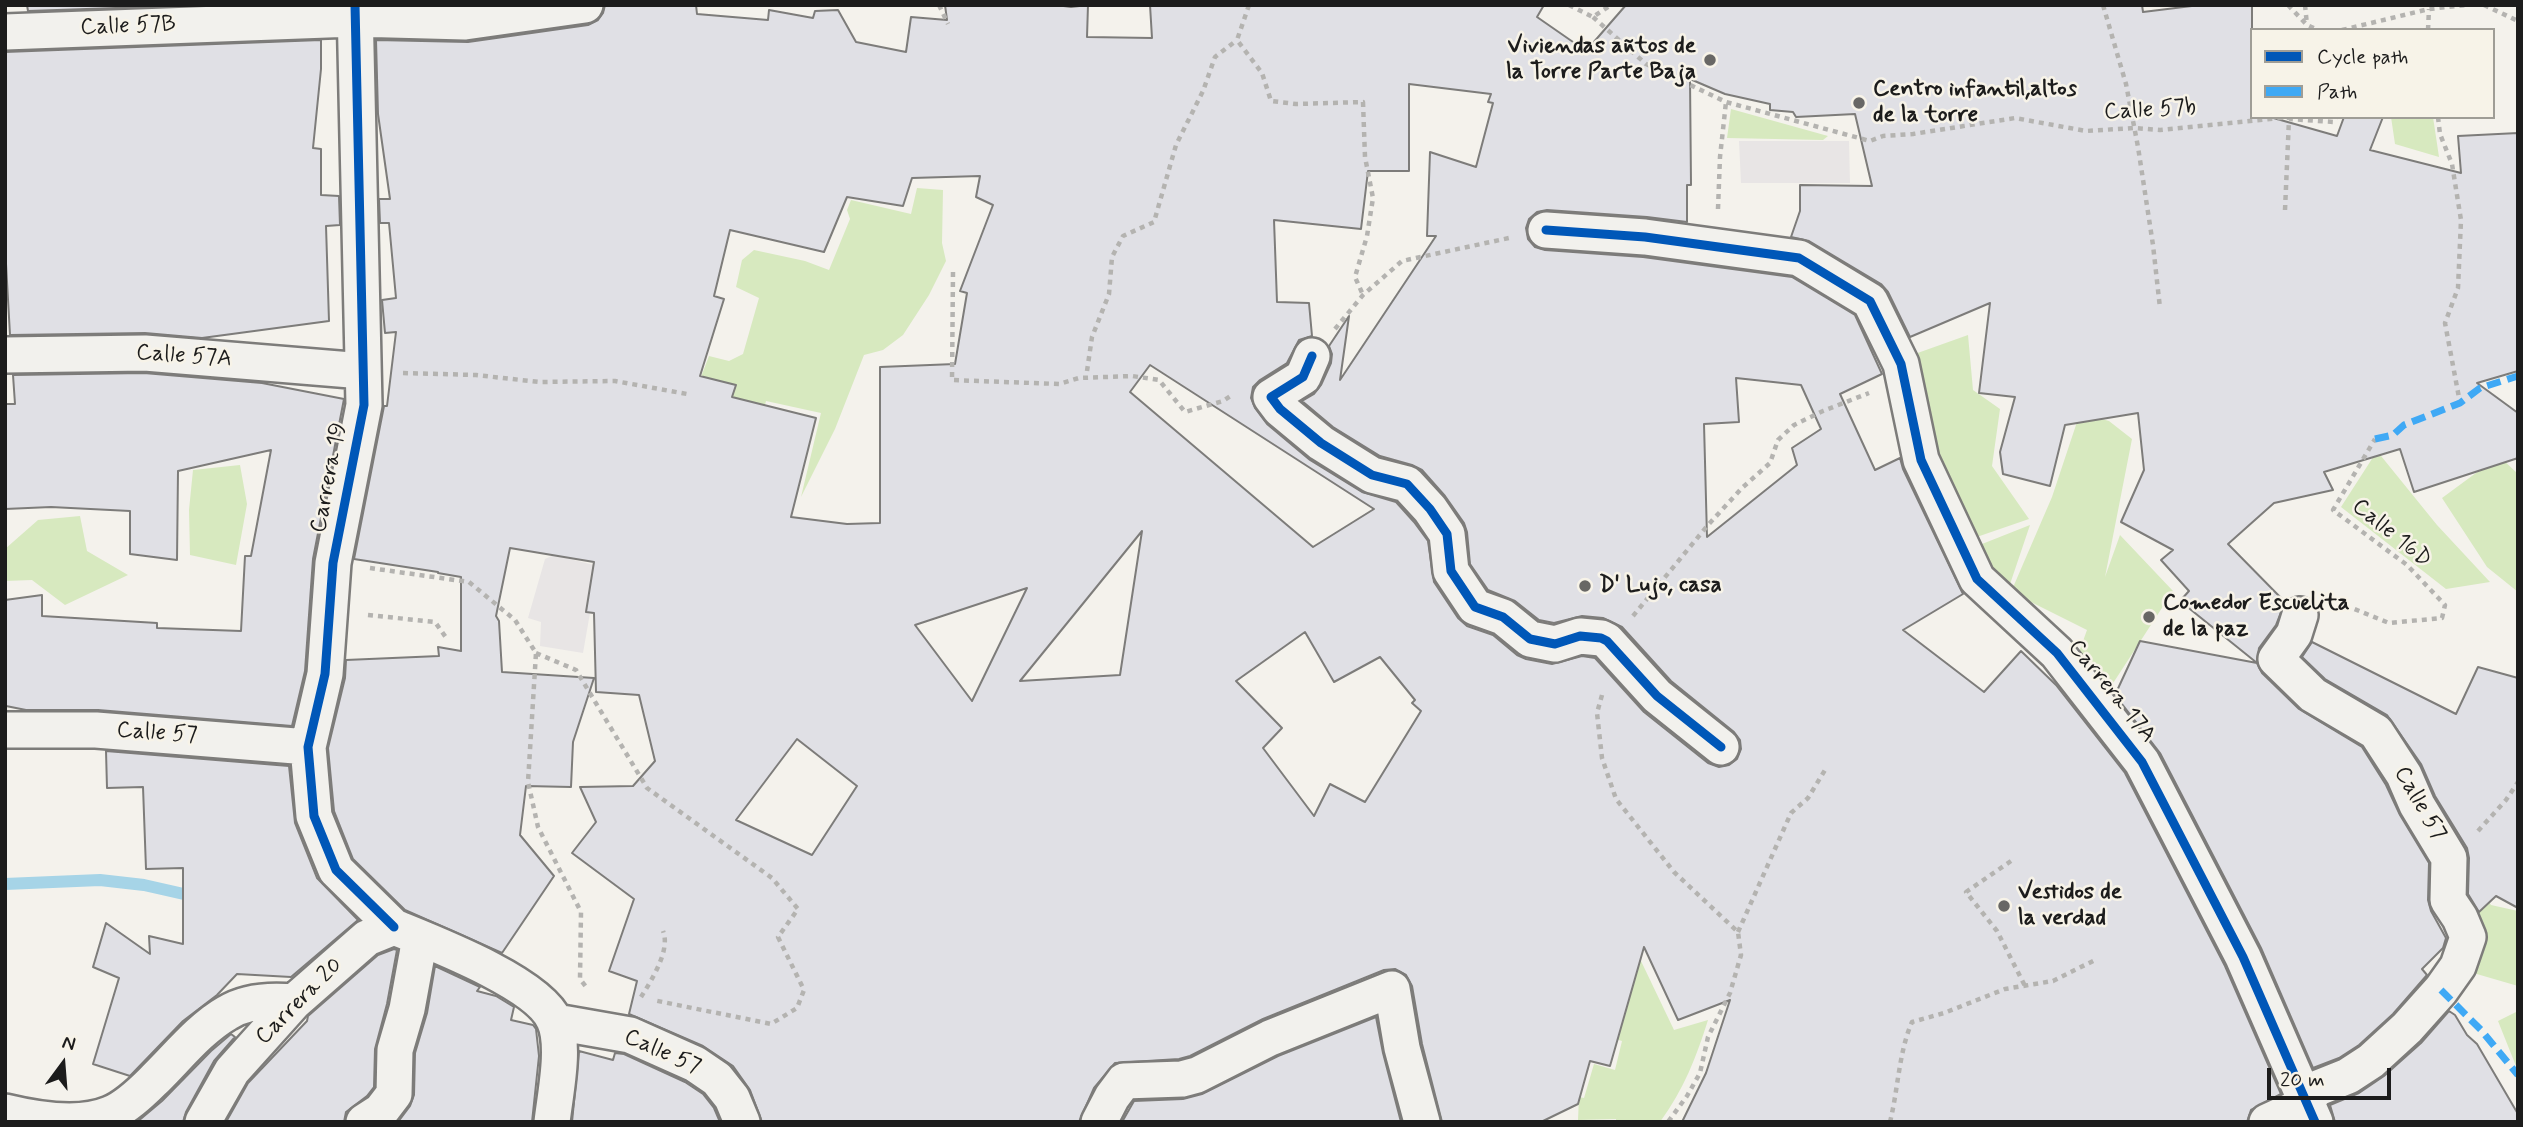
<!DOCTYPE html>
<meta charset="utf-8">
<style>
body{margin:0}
#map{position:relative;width:2523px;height:1127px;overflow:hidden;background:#f4f2ec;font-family:Mynerve,sans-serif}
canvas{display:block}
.frame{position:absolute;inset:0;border:7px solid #1c1c1c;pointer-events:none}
.legend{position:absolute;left:2250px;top:28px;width:245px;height:91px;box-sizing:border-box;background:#f7f3e8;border:2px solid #9f9d96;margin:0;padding:9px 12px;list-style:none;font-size:21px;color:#1c1c1c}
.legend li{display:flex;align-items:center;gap:14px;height:35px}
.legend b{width:35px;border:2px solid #9f9d96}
.north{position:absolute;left:28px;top:1029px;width:70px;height:70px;-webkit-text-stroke:5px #f7f3e8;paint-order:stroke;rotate:16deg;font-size:19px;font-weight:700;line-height:28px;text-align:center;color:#1c1c1c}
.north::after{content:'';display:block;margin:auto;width:24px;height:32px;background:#1c1c1c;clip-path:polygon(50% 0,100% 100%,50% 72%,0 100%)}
.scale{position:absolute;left:2267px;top:1068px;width:124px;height:32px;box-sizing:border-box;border:4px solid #1c1c1c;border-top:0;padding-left:9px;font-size:21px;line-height:24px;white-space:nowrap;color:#1c1c1c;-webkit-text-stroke:5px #f7f3e8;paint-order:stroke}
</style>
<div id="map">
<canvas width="2523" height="1127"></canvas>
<div class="frame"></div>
<ul class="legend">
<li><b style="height:9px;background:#0057b8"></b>Cycle path</li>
<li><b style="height:9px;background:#3fa9f5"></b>Path</li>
</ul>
<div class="north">N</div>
<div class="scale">20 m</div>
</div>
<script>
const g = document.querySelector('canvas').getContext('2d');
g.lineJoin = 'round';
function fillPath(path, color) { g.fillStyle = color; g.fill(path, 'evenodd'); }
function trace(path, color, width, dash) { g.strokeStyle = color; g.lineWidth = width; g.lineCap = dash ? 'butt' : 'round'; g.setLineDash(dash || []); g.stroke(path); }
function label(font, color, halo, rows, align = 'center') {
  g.font = font + ' Mynerve,sans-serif'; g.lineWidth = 5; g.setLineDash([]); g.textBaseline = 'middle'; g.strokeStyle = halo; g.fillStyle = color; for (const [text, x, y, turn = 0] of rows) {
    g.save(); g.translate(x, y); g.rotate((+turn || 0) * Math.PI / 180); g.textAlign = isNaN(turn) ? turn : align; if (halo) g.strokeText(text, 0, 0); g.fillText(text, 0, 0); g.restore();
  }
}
fillPath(new Path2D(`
 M1739,141h110l1,42h-109z
 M554,555l40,10 -8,47 4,1 -7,40 -43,-7 1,-24 -13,-4 17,-59z`), '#e8e5e5');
fillPath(new Path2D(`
 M1731,109l97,27 -5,4 -96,-2z
 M2391,117h42l6,40 -44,-13z
 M917,188l26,2 -1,53 4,18 -17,34 -26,40 -20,15 -19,5 -29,74 -34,68 20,-84 -55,-12 -13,52 -59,-58 15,-39 20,5 14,-7 16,-56 -23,-11 6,-27 12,-10 51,11 24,9 21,-51 -3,-9 4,-10 60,14z
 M1968,335l5,55 27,19 -8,57 37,53 -61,21 -40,-86 -16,-99z
 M2080,413l29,8 23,18 -27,138 15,-42 53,56 -67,103 -28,-39 9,-25 -76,-38 41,-95z
 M2377,451l60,74 53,57 -44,7 -105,-82z
 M2499,456l19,18v118l-31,-25 -45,-69z
 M240,465l7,39 -11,61 -46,-10 -1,-45 4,-40z
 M80,516l7,35 41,24 -63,30 -33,-25 -27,1v-32l33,-29z
 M2030,525l-23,68 -30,-47z
 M2459,888l23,3 9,14 27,6v75l-55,-16z
 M1641,961l33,69 34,-10c-12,38 -24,69 -48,102h-44v-3l-38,1 1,-23 5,1 10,-34 21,6 7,-29 -23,-7 15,-59z
 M2518,1011v60l-20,-50z`), '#d7e9bf');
trace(new Path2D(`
 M5,884l95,-4 44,5 53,12`), '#a6d4e7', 12);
const building = new Path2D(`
 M27,5h147v1l-146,5z
 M605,5h91l1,9 71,6 1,-10 44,8 2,-7 23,-1 18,32 50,10 5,-35 36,3 -2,-15h111l15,2 17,-2 -1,32 65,1 -2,-33h394l-7,12 49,34 40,-46h516l1,7 57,-7h52v112h18l67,19 7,-19h39l-13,33 91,23 -3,-37 60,-3v238l-41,12 41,30v45l-104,34 -14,-43 -76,23 9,18 -59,13 -46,41 57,58 -9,23 -17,23 -2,15 -77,-62 9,-10 -28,-31 12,-10 -52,-28 23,-52 -6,-57 -73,12 -15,61 -47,-12 -3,-22 15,-55 -36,-4 11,-90 -80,34 -22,-45 -7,-8 -72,-43 -18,-4 9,-26v-26l72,1 -17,-72 -59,3 -3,-5 -23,-2v-6l-45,-10 -35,-15 1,106h-4v37l-40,-5 -100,-7 -10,2 -8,7 -3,9 2,11 7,8 10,3 98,7 149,20 63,38 27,59 -42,20 35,76 25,-12 3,11 60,125 -60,36 81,62 37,-41 35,34 69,88 100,193 56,128 -30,16 -4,12h-565l24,-49 24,-73 -52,20 -34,-73 -34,119 -20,-5 -12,43 -37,18h-99l-20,-78 -10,-58 -6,-11 -11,-6 -11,1 -121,49 -73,37 -11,3 -64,4 -21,25 -15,34h-317l-12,-32 -17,-24 -30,-20 -74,-32 8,-33 -28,-10 25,-72 -62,-46 24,-31 -16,-35 53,-1 22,-25 -16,-66 -43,-3 -2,-79 -8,-1 8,-50 -84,-14 -14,68 3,5 3,51 92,6 -21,64 -2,45 -45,-1 -6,49 34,41 -52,77 -97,-43 -52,-51 -19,-48 -6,-63 17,-70 1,-18 93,-4 -1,-9 23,4v-74l-23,-4v-1l-84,-13 30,-153h3l9,-74 -11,1 -3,-33 14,-2 -7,-75h-9l-1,-24h11l-12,-85 -2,-74 92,2 120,-17 10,-5 5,-7zM1409,84l82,10 -3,8 5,1 -17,64 -46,-15 -3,84h9l-96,144 9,-64 -20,30 3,8 -1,9 -10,22 -7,9 -12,7 31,26 47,29 32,9 10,5 23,26 19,27 3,9 3,32 18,26 27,11 24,19 15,3 28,-7 21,2 19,9 49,54 63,51 6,8 1,9 -4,10 -8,6 -10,2 -11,-4 -64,-51 -49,-54 -13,-2 -30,8 -26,-5 -9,-4 -24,-20 -26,-9 -9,-8 -24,-36 -6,-41 -14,-19 -18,-20 -34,-10 -52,-32 -43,-36 -12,-16 -4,-10 2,-11 7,-7 27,-17 12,-23 13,-4 -3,-33 -32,-1 -3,-82 87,9 7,-58h41zM980,176l-4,21 17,8 -33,86 7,2 -12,71 -75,3v156l-33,1 -56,-7 25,-99 -84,-21 4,-12 -36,-9 24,-77 -10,-3 16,-66 94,22 23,-55 56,9 9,-28zM1150,365l224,144 -61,38 -183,-155zM1736,378l65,7 20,44 -29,19 5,17 -90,72 -3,-113 35,-2zM1142,531l-22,144 -100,6zM1027,588l-55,113 -57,-76zM1305,632l29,50 46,-25 35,43 -3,3 9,8 -56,91 -35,-18 -16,32 -51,-68 19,-20 -46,-47zM797,739l60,47 -45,69 -76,-35z
 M321,40v29l-8,79 8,1v46l18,1 1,29 -14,1 3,95 -127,17 -57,-5 -135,2 -5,-89v-194z
 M144,373l118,10 82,16 -31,160 -8,112 -13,55 -194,-16h-72l-20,-4 -1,-106 37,-5v21l115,7v5l84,3 4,-75h6l20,-106 -93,21 -1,89 -47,-6v-43l-79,-4 -46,2v-105h10l-2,-29z
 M2140,641l117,22 5,10 37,36 63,38 24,38 14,30 29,48 -1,37 3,11 15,27 -3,10 -21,21 5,6 -34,39 -34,31 -20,13 -26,10 -52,-120 -101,-195 -45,-58z
 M2312,642l144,72 22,-47 40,11v230l-22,-12 -17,16 -11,-18 1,-36 -2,-10 -32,-52 -14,-32 -34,-49 -62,-36 -23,-22z
 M106,751l183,15 6,57 22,55 41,42 -67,57 -54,-3 -20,21 -34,26 -53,55 -37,-12 26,-86 -26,-11 13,-44 44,31 -1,-18 34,8v-76l-37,1 -3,-82 -36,1z
 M394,949l3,1 -10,54 -12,45 -1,38 -7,9 -21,16 -2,10h-118l22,-39 59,-62 1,-5 70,-61z
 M435,966l45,21 -3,4 19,5 18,11 -3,13 22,5 3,4 3,27 -7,66h-134l12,-16 4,-11 1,-42 12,-40z
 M2449,1011l6,4 12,20 10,9 41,70v8h-183l-5,-17 29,-12 25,-17 37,-33z
 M1376,1017l7,36 18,69h-279l12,-21 49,-2 19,-5 76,-38z
 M231,1034l4,3 -21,24 -28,51 -3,10h-46l25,-21 49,-50z
 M579,1051l34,9 2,-7 9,1 61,28 18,12 11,14 6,14h-148z`);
fillPath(building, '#e0e0e5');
trace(building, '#7d7c7a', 2);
const street = new Path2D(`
 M355,5l9,400 -31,158 -8,111 -17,73 6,69 22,54 58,57
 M5,32l349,-13 111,3 120,-17
 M1546,230l99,7 154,21 71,43 31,63 20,96 56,119 80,74 85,109 101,195 72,165
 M5,355l140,-2 218,18
 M1312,356l-9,21 -32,20 9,12 41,34 51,32 35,9 23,25 17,25 4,37 24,36 28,10 27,22 25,5 25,-8 21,2 6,3 50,55 64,51
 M5,730h91l212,17
 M556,1022l74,13 65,29 22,15 15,19 10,24
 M5,1112c33,8 74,15 105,2 15,-6 31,-21 42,-32 24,-23 47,-53 75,-69 19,-12 46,-13 67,-11
 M203,1122l29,-51 62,-69 73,-64 27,-11c39,16 144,56 160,93 12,25 1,75 -2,102
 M364,1122l17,-11 13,-17 1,-44 12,-41 13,-71
 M1099,1122l13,-25 12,-16 58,-2 15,-4 73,-37 122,-49 10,59 20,74
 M2267,1122l26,-12 25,-22 30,-12 23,-15 36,-33 34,-38 17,-24 10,-29 -8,-19 -12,-18 1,-42 -32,-53 -13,-30 -28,-43 -63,-37 -37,-36 18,-25 6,-19`);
trace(street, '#7d7c7a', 40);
trace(new Path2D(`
 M939,5l9,19
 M1249,5l-12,35 25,33 9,28 25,3 67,-2 2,55 8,41 -6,38 -12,41 8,18
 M1569,5l24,12 18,-12
 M2103,5l23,79 12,63 15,98 7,63
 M2288,5l19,20 11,5
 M2305,5l2,20
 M2484,5l34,16
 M1593,17l53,47 80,38 144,39 13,-5 30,-2 102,-16 71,13 48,-3 26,2 130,-13
 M2342,30l87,-21 37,-4
 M2428,30l1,-21
 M2438,117l2,17 12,30 9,56 -3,68 -13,35 15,80
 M1718,209l2,-52 6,-55
 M2285,210l4,-91 45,3 2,-5
 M953,272l-1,108 107,4 20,-6 53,-2 27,4 26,32 38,-11 9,-6
 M1335,329l28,-34 39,-34 107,-23
 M1087,371l5,-34 17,-43 3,-37 11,-21 31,-14 22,-77 27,-54 12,-34 22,-17
 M403,373l73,2 63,7 76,-1 72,13
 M370,568l99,14 46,38 21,33 -8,129 10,45 43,85 -1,67 7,9
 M2335,610l17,-2 37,15 53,-5 3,-13 -38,-40 -74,-55 42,-71
 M368,615l67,7 12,17
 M1633,616l75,-91 34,-37 28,-25 8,-23 16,-15 29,-14 46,-18
 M536,653l40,17 71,118 125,90 26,31 -20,28 26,53 -7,18 -26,16 -118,-24
 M1602,695l-5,18 5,45 14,41 58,73 64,60 3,23 -11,38 -22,44 -8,36 -13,23 -19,26
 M2478,831l28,-31 12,-18
 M2011,861l-45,31 31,39 28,55
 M1738,932l53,-119 17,-15 17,-28
 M641,997c10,-16 30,-47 22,-66
 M1890,1122c8,-32 9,-71 22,-100l32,-9 61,-24 48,-8 44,-22`), '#b4b3b0', 4.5, [5, 5]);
trace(street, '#f2f1ed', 35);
trace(new Path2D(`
 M2375,439l18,-4 11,-10 56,-22 20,-15 38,-12
 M2441,990l40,40 37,45`), '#3fa9f5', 7, [14, 7]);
trace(new Path2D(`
 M355,5l9,400 -31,158 -8,111 -17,73 6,69 22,54 58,57
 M1546,230l99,7 154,21 71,43 31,63 20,96 56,119 80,74 85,109 101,195 72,165
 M1312,356l-9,21 -32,20 9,12 41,34 51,32 35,9 23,25 17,25 4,37 24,36 28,10 27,22 25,5 25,-8 21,2 6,3 50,55 64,51`), '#0057b8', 9);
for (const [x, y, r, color] of [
 [1710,60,7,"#686765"],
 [1859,103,7,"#686765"],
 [1585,586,7,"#686765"],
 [2149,617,7,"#686765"],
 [2004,906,7,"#686765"]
]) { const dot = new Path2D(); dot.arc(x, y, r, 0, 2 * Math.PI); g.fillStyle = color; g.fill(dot); trace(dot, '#f7f3e8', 2.5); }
label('23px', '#1c1c1c', '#f7f3e8', [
 ["Calle 57B",128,27,-2],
 ["Calle 57b",2150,111,-3],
 ["Calle 57A",184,357,4],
 ["Carrera 19",330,478,-79],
 ["Calle 16D",2391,534,39],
 ["Carrera 17A",2111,692,51],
 ["Calle 57",157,734,4],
 ["Calle 57",2419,804,60],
 ["Carrera 20",300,1002,-45],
 ["Calle 57",662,1053,24]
]);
label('bold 23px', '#1c1c1c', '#f7f3e8', [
 ["Viviendas añtos de",1696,47,"right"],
 ["la Torre Parte Baja",1696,73,"right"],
 ["Centro infantil,altos",1873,90],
 ["de la torre",1873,116],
 ["D' Lujo, casa",1599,586],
 ["Comedor Escuelita",2163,604],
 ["de la paz",2163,630],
 ["Vestidos de",2018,893],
 ["la verdad",2018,919]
], 'left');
</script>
